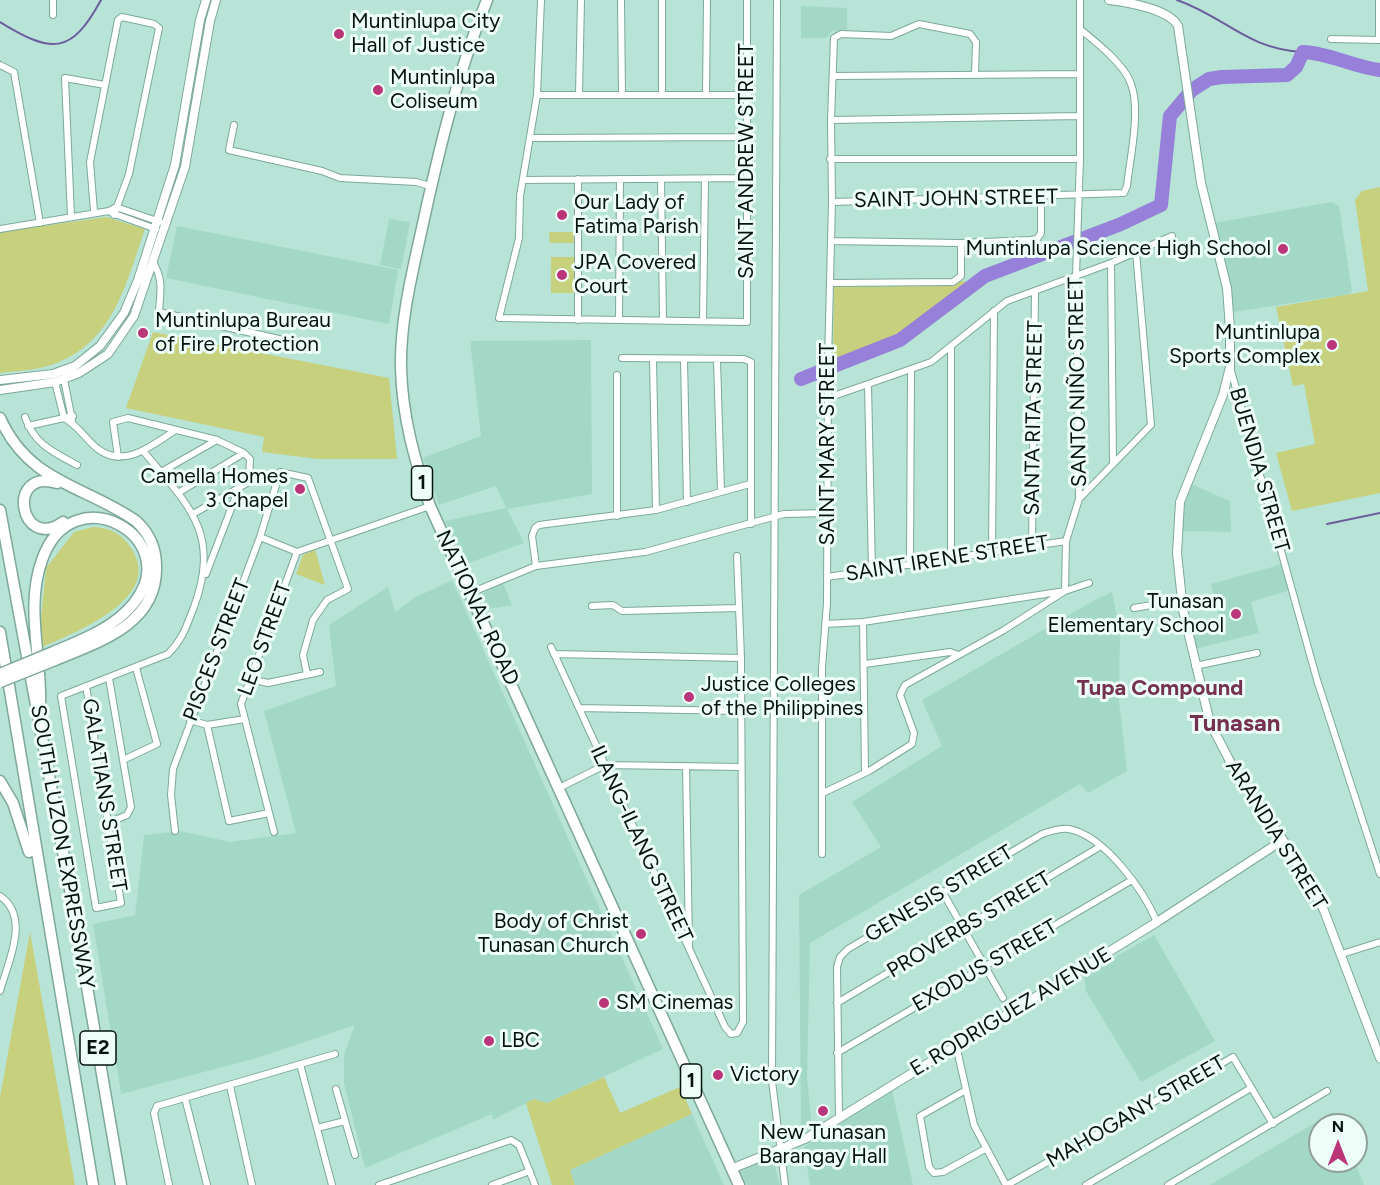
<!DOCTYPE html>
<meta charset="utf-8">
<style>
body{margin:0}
#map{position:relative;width:1380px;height:1185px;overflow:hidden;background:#b7e4d6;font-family:Figtree,sans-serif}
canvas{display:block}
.north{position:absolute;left:1308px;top:1113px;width:60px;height:60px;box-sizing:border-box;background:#edfef8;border:2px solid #90a09b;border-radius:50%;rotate:0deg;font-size:16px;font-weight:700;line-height:24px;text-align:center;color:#04130f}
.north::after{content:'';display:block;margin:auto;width:21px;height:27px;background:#bb3579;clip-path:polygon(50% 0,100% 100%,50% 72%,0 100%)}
</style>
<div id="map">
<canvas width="1380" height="1185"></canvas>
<div class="north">N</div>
</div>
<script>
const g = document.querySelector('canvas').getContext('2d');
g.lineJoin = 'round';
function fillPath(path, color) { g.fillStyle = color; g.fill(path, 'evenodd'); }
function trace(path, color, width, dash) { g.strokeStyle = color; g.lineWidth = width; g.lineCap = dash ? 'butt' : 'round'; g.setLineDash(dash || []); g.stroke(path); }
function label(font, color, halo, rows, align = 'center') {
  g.font = font + ' Figtree,sans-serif'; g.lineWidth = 6; g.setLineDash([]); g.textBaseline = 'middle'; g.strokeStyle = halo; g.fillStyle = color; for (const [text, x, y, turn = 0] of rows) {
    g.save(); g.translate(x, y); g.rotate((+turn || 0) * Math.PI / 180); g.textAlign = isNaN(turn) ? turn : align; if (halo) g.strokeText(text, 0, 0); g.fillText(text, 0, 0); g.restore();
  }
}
fillPath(new Path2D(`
 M801,6l46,2v23h-15l-6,7h-25z
 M1332,202l7,4 13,85 -2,3 -117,18 -2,-19 -17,-70z
 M389,219l21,3 -9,47 -21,-4z
 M177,226l221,44 -9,54 -223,-46z
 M591,340l1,154 -85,15 17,34 -58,21 -21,-43 61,-13 -10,-22 -57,19 -16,-47 58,-22 -11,-95z
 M1191,484l39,17 1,31 -50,-1v-22z
 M1283,564l7,26 -39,12 8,31 -64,16 -3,-16 29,-7 -10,-42z
 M452,580l211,469 -116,54 -13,-4 -41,21 -1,-6 -127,54 -21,-85v-29l11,-29 -95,32 -139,37 -28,-170 42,-9 9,-80 36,-4 50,11 66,-9 -32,-122 72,-25 -7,-61 59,-38 7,25 19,-14z
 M503,583l9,22 -23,4 -8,-15z
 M1112,592l8,38 -1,71 8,70 -39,22 -8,-9 -270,159 -3,135 5,48 -11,3 -2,-234 82,-48 -29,-45 90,-56 -20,-46 173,-100z
 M1154,935l61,106 -74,41 -55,-91 -2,-16z
 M892,1090l21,95h-103l-6,-38z
 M1333,1112l6,13h-19v36h34l10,24h-154z
 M692,1114l32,71h-149l-5,-15z
 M772,1157l8,28h-33l-7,-14z`), '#a3d8c7');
fillPath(new Path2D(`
 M1380,187v306l-88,18 -16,-58 39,-9 -11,-60 -11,2 -17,-79 92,-16 -13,-91 7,-9z
 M106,217l39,12c-18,51 -30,110 -86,133 -18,8 -40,9 -59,11v-141z
 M549,232h24l1,11h-24z
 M551,257h23v36h-23z
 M963,281l8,2 -72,53 -66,28 1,-77 112,-1z
 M153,332l236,46 8,81h-79l-56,-7 2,-15 -138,-29z
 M93,527c17,1 28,6 38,21 35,51 -60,86 -93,101l8,-81 28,-36z
 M315,549l10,36 -29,-11 7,-19z
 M30,932l45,253h-75v-88z
 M604,1077l16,36 60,-26 12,27 -122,56 5,15h-23l-26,-82 8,-4 13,4z`), '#c7d07c');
trace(new Path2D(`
 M1177,0c49,17 69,49 126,52
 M0,22c52,32 71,33 101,-22
 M1327,524l53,-11`), '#6a5f9c', 2);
trace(new Path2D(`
 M801,379l99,-39 85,-64 136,-52 40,-19 9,-89 22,-26 17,-11 13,-2 65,-2 9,-8 7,-15c27,1 50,15 77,18`), '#9680d9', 14);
const street = new Path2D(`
 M53,0v15
 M541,0l-4,95 -17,101 -1,42 -20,80 248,4v-322
 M621,0l1,95
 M777,0l-5,1081 13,104
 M1331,39l48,1v-40
 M0,65l14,7 26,151
 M834,76l246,-2
 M537,95h211
 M579,95l2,-95
 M662,95v-95
 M706,95l1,-95
 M831,120l249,-4
 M234,125l-5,25 93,21 18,7 76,4 14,4
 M531,138l216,-1
 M830,159h250
 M661,179l2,141
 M523,180l224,-2
 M832,202l292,-9 3,-7c3,-28 14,-76 4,-102 -6,-19 -35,-42 -50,-54
 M94,211l-4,-49 28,-142 4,-3 32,7 5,4 -30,146 -15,41
 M112,213l44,16
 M71,216l-6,-138 40,7
 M0,229l109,-18 7,-4 44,15
 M831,241l130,2 69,-3 7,-1 4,-6v-35
 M153,262c11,19 7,30 6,50l151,34
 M1111,263l2,201
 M830,283l123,-1 8,-6v-33
 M619,319l1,-140
 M578,320v-141
 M703,320l2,-141
 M622,358l122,1 7,3v162
 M653,360l3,150
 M684,360l3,142
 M717,360l4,131
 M1230,367l87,313 63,194
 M64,379l8,41
 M55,382l9,36c14,7 22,22 34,31 26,20 55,-4 76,-18
 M868,385l4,186
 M828,398l103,-36 76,-61 104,-38 61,-27
 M25,417c9,27 28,35 52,48
 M28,426l45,-10
 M118,457l-5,-35 15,-4 89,22 27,13 6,6 -1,23 -56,32
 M161,472l56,-32
 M178,493l66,-40
 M1079,499l72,-74 -15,-173
 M617,516v-141
 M260,537l37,15 133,-46
 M1032,546l3,-255
 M992,553l2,-242
 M951,558v-212
 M910,565l1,-194
 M536,566l-4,-30 3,-8 4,-3 117,-15 94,-26
 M206,574l33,-86
 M827,577l239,-36
 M1065,591l1,-50 13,-42 -3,-224 4,-116v-159
 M470,593l66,-27 109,-14 139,-38 43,-1
 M592,606l21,-1 9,6 116,-3
 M1134,608l47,-8
 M863,622l2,150
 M825,624l38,-2 202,-31 24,-8
 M551,647l174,380 6,7 6,-1 6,-11 -2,-364 -4,-102
 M554,654l187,4
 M865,664l85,-12 8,3
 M1195,666l62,-13
 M250,679l18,4 52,-11
 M86,686l35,217 -25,5 -35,-212 107,-42c15,-15 18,-27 26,-47 27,-74 -5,-101 -50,-155
 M579,708l161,3
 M190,720l17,5 38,-6
 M207,725l22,96 40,-8
 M123,760l34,-16 -21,-76
 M686,766l3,179
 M559,788l46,-23 136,2
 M823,793l46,-22 43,-27 2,-11 -14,-38 5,-10 99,-55 61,-39
 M108,823l19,-8 4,-8 -22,-129
 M175,831l-4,-36 2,-26 87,-232 20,-65 28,6 40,111 -21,11 -14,20 -10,35 4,19
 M274,832l-33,-128 56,-152
 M822,854v-186l5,-65 1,-240 4,-161 -1,-82 3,-82 7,-4 50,2 28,-12 51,10 6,8 -1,32
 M942,891l61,107
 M0,896c31,21 8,66 0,95
 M1342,954l38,-12
 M837,1003l264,-157
 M956,1045l18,80 32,60
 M837,1053l295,-173
 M300,1064l32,121
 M230,1086l22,99
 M336,1089l19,66
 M966,1090l-46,26 9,51 5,6 9,-1 42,-23
 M185,1098l22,87
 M839,1118l-2,-151 3,-10 8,-8 194,-115c9,-3 18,-6 27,-5 36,7 75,62 88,93
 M317,1128l28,-7
 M169,1185l-15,-72 3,-7 178,-52
 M379,1185l132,-45 8,5 16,40
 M492,1185l38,-14
 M1007,1185l226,-128 40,67
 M1086,1185l165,-97
 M1168,1185l159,-94`);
const secondary = new Path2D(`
 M1109,0c18,2 60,9 69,26l23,157 26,105 3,40v39l-7,28 -43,107 -3,51 6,57 27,113 23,44 50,73 40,68 57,150
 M0,380l53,-6 22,-8 25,-20 24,-33 14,-33 37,-115 25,-145 6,-20
 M0,390l55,-8 24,-9 29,-19 26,-38 51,-149 25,-146 6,-21
 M731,1169l76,-31 350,-216 126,-82`);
const highway = new Path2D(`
 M487,0c-30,74 -48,150 -65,228 -10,46 -22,93 -21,140 1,48 14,93 29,138l309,679
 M0,418c29,65 84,67 136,103 13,12 20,28 20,45 2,58 -57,76 -101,94
 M57,483c-52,-16 -37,70 6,39
 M0,510l74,401 47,274
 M0,632l93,553
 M40,705c2,-48 -15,-98 2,-145 30,-87 144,-22 92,43 -20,25 -52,37 -81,49
 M0,781l13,22 16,49`);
trace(street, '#7da89b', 8);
trace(secondary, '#7da89b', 10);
trace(highway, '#7da89b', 13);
trace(street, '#fff', 6);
trace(secondary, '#fff', 8);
trace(highway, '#fff', 10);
const highwayBridge = new Path2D(`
 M0,674l53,-22
 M0,682l55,-22`);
trace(highwayBridge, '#7da89b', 13, []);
trace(highwayBridge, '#fff', 10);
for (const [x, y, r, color] of [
 [339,34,6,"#bb3579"],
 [378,90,6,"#bb3579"],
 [562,215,6,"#bb3579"],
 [1283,249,6,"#bb3579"],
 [562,275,6,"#bb3579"],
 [143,333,6,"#bb3579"],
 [1332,345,6,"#bb3579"],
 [300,489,6,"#bb3579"],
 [1236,614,6,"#bb3579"],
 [689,697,6,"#bb3579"],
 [641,934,6,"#bb3579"],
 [604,1003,6,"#bb3579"],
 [489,1041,6,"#bb3579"],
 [718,1075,6,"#bb3579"],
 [823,1111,6,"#bb3579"]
]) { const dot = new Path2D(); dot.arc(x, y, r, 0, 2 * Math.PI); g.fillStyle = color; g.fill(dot); trace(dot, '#edfef8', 2); }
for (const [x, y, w] of [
 [422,483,21],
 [98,1048,36],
 [691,1081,21]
]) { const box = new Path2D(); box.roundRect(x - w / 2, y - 17, w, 34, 4.5); g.fillStyle = '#edfef8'; g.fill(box); trace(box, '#04130f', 1.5); }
label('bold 20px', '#04130f', null, [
 ["1",422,483],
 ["E2",98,1048],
 ["1",691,1081]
]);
label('21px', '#04130f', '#edfef8', [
 ["Muntinlupa City",351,22],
 ["Hall of Justice",351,46],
 ["Muntinlupa",390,78],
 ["Coliseum",390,102],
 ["Our Lady of",574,203],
 ["Fatima Parish",574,227],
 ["Muntinlupa Science High School",1271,249,"right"],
 ["JPA Covered",574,263],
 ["Court",574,287],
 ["Muntinlupa Bureau",155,321],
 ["of Fire Protection",155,345],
 ["Muntinlupa",1320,333,"right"],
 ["Sports Complex",1320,357,"right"],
 ["Camella Homes",288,477,"right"],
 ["3 Chapel",288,501,"right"],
 ["Tunasan",1224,602,"right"],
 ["Elementary School",1224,626,"right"],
 ["Justice Colleges",701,685],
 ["of the Philippines",701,709],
 ["Body of Christ",629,922,"right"],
 ["Tunasan Church",629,946,"right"],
 ["SM Cinemas",616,1003],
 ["LBC",501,1041],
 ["Victory",730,1075],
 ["New Tunasan",823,1133,"center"],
 ["Barangay Hall",823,1157,"center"]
], 'left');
label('21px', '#04130f', '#edfef8', [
 ["SAINT ANDREW STREET",747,161,-90],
 ["SAINT JOHN STREET",956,199,-1],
 ["SANTO NIÑO STREET",1078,382,-91],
 ["SANTA RITA STREET",1034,418,-89],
 ["SAINT MARY STREET",828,444,-90],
 ["BUENDIA STREET",1259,470,74],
 ["SAINT IRENE STREET",947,559,-9],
 ["NATIONAL ROAD",477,608,65],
 ["LEO STREET",265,639,-70],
 ["PISCES STREET",217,650,-69],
 ["GALATIANS STREET",104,795,81],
 ["ARANDIA STREET",1276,835,58],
 ["ILANG-ILANG STREET",641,844,65],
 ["SOUTH LUZON EXPRESSWAY",62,847,80],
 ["GENESIS STREET",939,894,-31],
 ["PROVERBS STREET",969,925,-31],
 ["EXODUS STREET",985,966,-30],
 ["E. RODRIGUEZ AVENUE",1011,1012,-31],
 ["MAHOGANY STREET",1136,1112,-30]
]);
label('bold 22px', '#743250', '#edfef8', [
 ["Tupa Compound",1160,689]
]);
label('bold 24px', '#743250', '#edfef8', [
 ["Tunasan",1235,724]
]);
</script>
